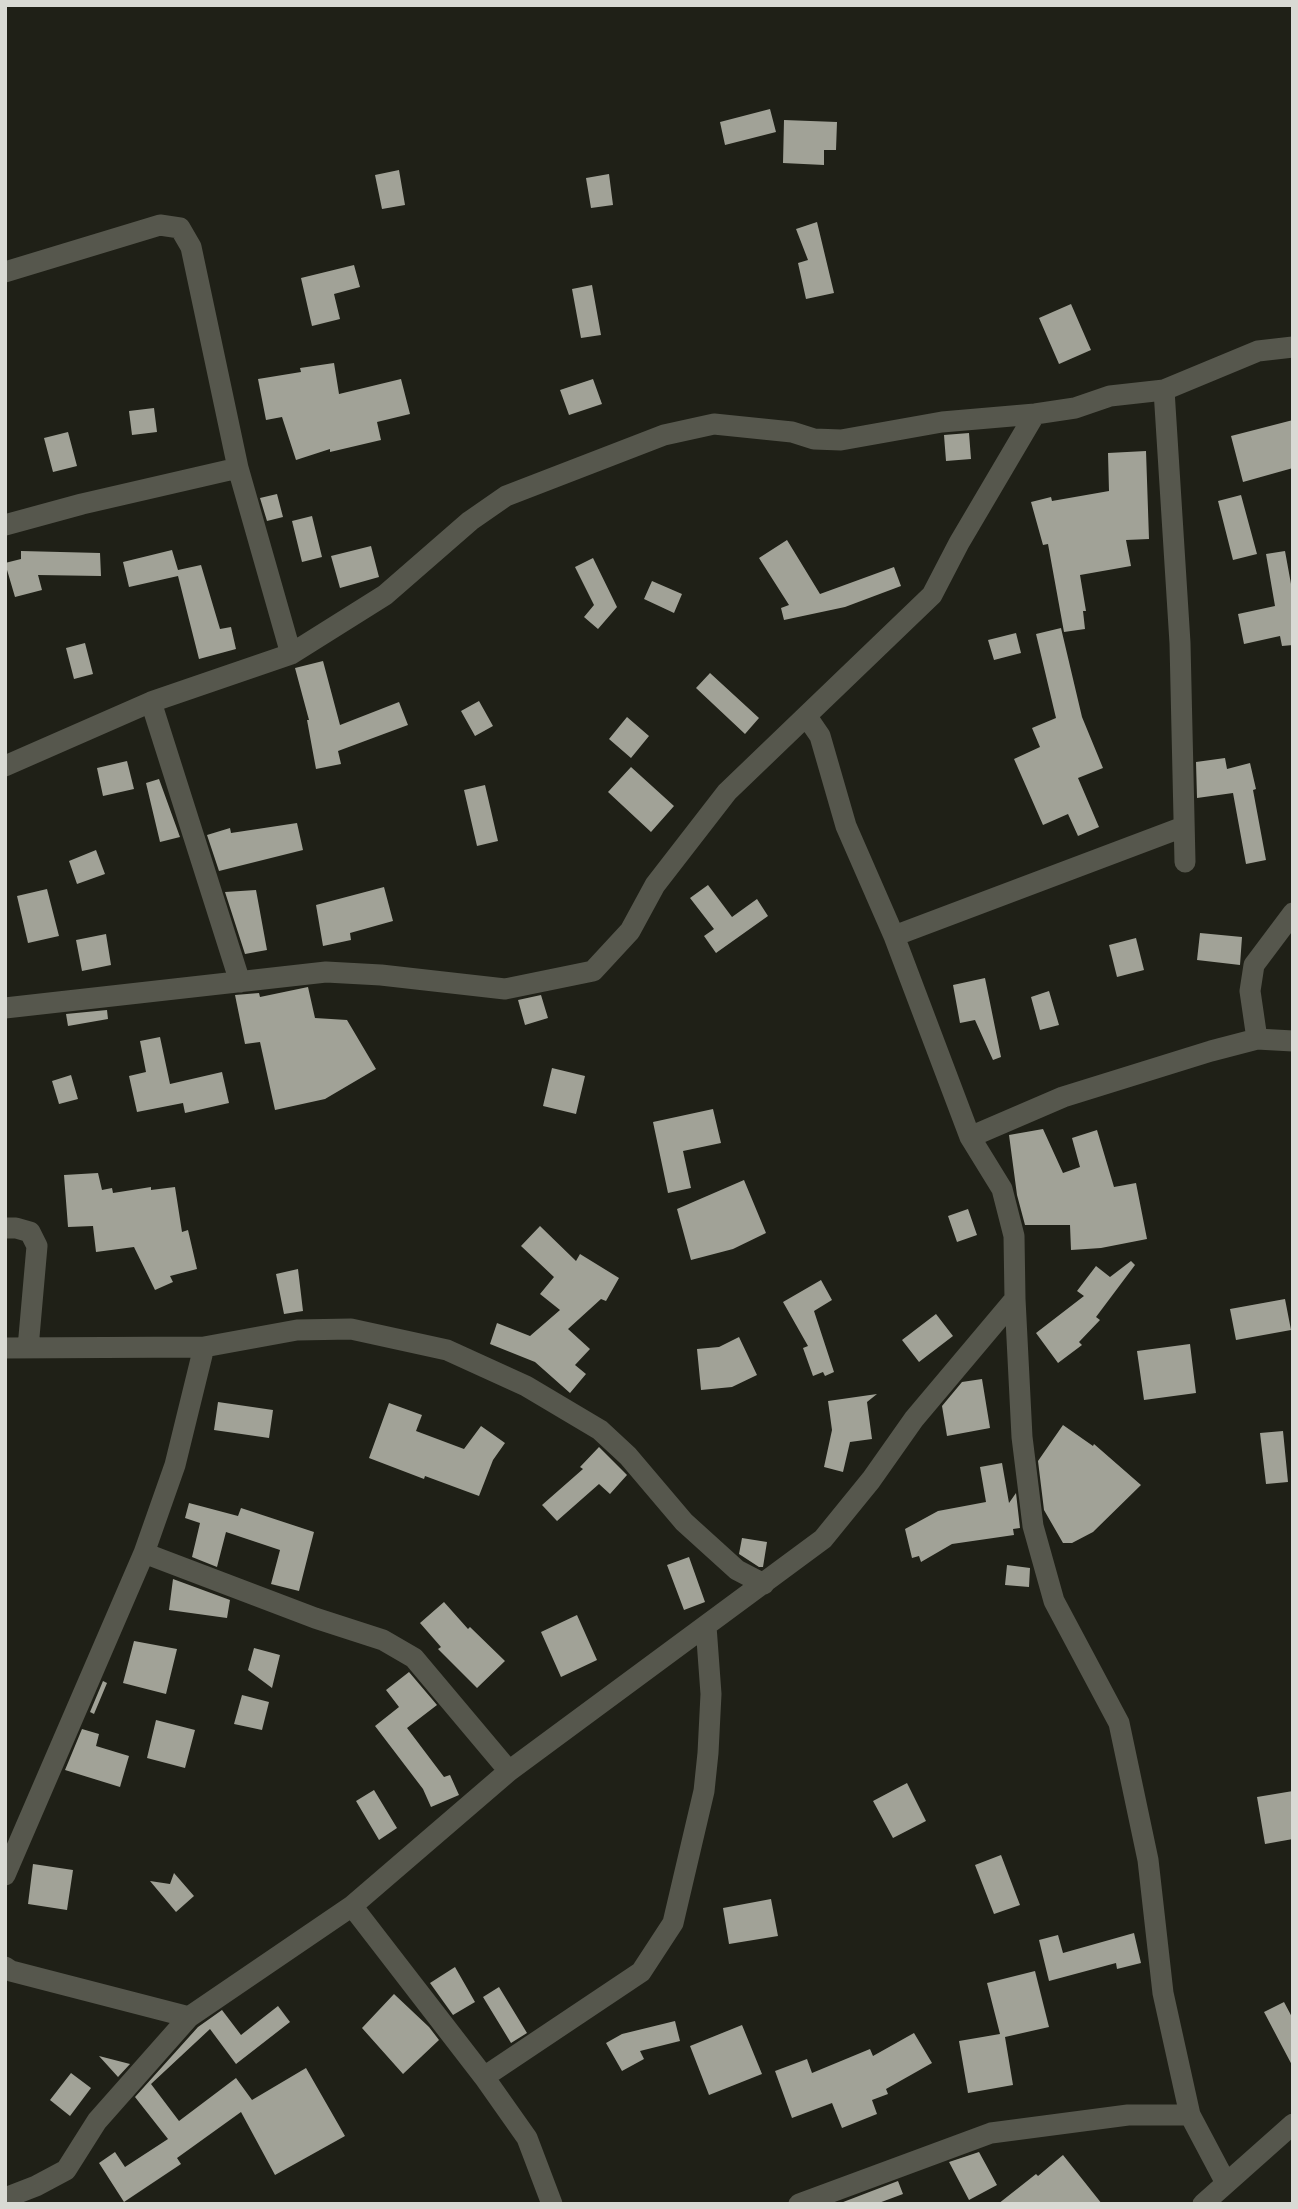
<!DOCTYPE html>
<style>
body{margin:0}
#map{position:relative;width:1298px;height:2209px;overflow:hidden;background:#1f2017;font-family:Commissioner,sans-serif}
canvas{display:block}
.frame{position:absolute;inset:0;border:7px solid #d9dad4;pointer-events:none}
</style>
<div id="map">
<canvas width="1298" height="2209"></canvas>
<div class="frame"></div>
</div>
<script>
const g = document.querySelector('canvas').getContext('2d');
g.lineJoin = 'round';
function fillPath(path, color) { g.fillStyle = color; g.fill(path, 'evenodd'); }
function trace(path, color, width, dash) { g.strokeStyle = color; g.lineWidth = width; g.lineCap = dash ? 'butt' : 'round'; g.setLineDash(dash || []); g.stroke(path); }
fillPath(new Path2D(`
 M770,109l6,23 -51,13 -5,-23z
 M784,120l53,2 -1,28h-12v15l-41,-2z
 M399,170l6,35 -23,4 -7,-34z
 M609,174l4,31 -22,3 -5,-30z
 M817,222l17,71 -28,6 -8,-36 10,-3 -12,-31z
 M354,265l6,22 -26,7 6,25 -28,7 -11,-48z
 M592,285l9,50 -20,3 -9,-49z
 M1071,304l20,46 -32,14 -20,-46z
 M334,363l5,31 62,-15 9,35 -33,8 4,18 -51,12v-3l-34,11 -14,-43 -16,3 -8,-41 43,-7 -1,-4z
 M593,379l9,25 -33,11 -9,-25z
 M154,408l3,24 -25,3 -3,-24z
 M1293,420v48l-50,14 -12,-46z
 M68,432l9,34 -24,6 -9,-34z
 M969,433l2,26 -25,2 -2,-26z
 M1146,451l3,88 -23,1 5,26 -51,9 6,36h-3l2,18 -21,3 -16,-88 -5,1 -12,-43 20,-5 1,4 57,-10 -1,-38z
 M277,494l6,23 -16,4 -7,-23z
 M1241,495l16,59 -24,6 -15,-59z
 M312,516l10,41 -20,5 -10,-41z
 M787,540l33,54 74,-27 7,19 -56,21 -61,13 -3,-12 8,-3 -30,-47z
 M371,546l8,31 -39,11 -9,-32z
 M172,550l6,20 23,-5 19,64 11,-2 5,22 -37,10 -21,-83 -49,11 -6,-25z
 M21,551l79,2 1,23 -63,-1 4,15 -27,7 -10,-34 16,-4z
 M1285,551l8,44v50l-11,1 -2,-10 -36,8 -6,-30 37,-8 -9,-52z
 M593,558l24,49 -19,22 -14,-12 10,-12 -19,-38z
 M652,581l30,13 -8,19 -30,-14z
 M1061,628l21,89 21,51 -25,10 21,49 -21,9 -10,-22 -25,11 -29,-66 26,-12 -8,-19 24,-10 -20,-84z
 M1016,633l5,20 -27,7 -6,-20z
 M85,643l8,31 -19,5 -8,-31z
 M323,661l17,64 59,-23 9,23 -70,26 3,13 -25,5 -9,-49h2l-14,-52z
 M710,673l49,45 -14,16 -49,-46z
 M479,701l14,25 -18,10 -14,-25z
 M627,717l22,19 -18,22 -22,-19z
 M1225,758l2,11 23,-6 6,26 -3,1 13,70 -20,4 -13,-71 -36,5 -1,-36z
 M127,761l7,28 -31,7 -6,-28z
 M631,767l43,39 -23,26 -43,-40z
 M159,779l21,58 -20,5 -14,-59z
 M485,785l13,56 -21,5 -13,-56z
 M297,823l6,27 -84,21 -12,-36 23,-7 1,5z
 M96,850l9,24 -28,10 -8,-23z
 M708,885l24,32 25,-18 11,17 -52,37 -12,-17 10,-7 -24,-31z
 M384,887l9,34 -43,12 1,7 -28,6 -7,-41z
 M47,889l12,47 -31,7 -11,-47z
 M256,890l11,60 -22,4 -20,-62z
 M1200,933l42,4 -2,28 -43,-5z
 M106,934l5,31 -29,6 -6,-31z
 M1136,938l8,32 -27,7 -8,-32z
 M985,978l16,79 -8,3 -18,-40 -15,3 -7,-38z
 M308,987l7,31 32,2 29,49 -51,30 -50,11 -15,-68 -15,2 -10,-49 24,-2 1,4z
 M1049,991l10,34 -19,5 -9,-33z
 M541,995l7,23 -23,7 -7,-25z
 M107,1010l1,9 -40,7 -2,-12z
 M160,1037l10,47 52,-12 7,31 -44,10 -2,-10 -46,9 -8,-36 17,-4 -6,-31z
 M552,1068l33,8 -9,38 -33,-8z
 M71,1075l7,24 -19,5 -7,-23z
 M713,1109l8,34 -38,8 8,37 -23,5 -15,-71z
 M1043,1129l20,44 17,-6 -8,-29 25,-8 17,57 22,-4 11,56 -46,9 -30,2 -1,-25h-45l-8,-30 -8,-60z
 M98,1173l4,17 10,-2 1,5 38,-6v3l24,-3 7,45 6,-2 9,39 -27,7 3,6 -18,8 -21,-43 -38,5 -3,-26 -25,1 -4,-52z
 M744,1180l22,53 -33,16 -42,11 -14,-51z
 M968,1209l9,26 -20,7 -9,-26z
 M540,1226l36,35 4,-7 39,24 -13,23 -5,-2 -33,30 22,20 -15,16 11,9 -16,19 -35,-31 -45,-18 7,-21 33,13 30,-26 -20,-16 14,-17 -33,-31z
 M1131,1261l4,4 -39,52 4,3 -21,22 3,3 -24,18 -22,-30 48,-37 -7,-5 19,-25 14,11z
 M298,1269l5,42 -19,3 -8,-40z
 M821,1280l11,20 -18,11 20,61 -9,4 -2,-4 -10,4 -10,-28 5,-2 -25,-44z
 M1285,1299l6,31 -55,10 -6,-31z
 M936,1314l17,22 -34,26 -17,-22z
 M739,1337l18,38 -25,12 -31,3 -4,-41 22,-2z
 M1190,1344l6,49 -52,7 -7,-49z
 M982,1379l8,49 -43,8 -5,-30 20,-24z
 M877,1394l-10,8 5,37 -22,3 -7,30 -19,-5 8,-37 -4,-29z
 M218,1402l55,8 -4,28 -55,-8z
 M389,1403l33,12 -6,16 48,18 17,-23 24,17 -12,17 -14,36 -54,-20 -1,3 -55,-21z
 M1063,1425l30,21 1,-2 47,41 -48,47 -21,11h-9l-19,-33 -6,-49z
 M1283,1431l5,51 -22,2 -6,-51z
 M599,1447l28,28 -17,19 -11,-10 -42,37 -15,-16 41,-36 -3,-2z
 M1002,1463l7,40 7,-10 4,35 -7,1 1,6 -62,9 -31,18 -2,-6 -7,2 -7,-29 33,-18 48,-9 -6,-35z
 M189,1503l49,13 3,-8 73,24 -15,59 -28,-7 9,-34 -54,-18 -9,35 -25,-10 8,-34 -15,-5z
 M742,1538l25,4 -4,25h-4l-20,-13z
 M689,1557l16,45 -21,8 -17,-45z
 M1007,1565l23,3 -1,19 -24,-2z
 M173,1579l57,21 -3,18 -58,-8z
 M444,1602l24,27 2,-2 35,34 -28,27 -39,-39 3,-2 -21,-24z
 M577,1615l20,45 -36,17 -20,-45z
 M134,1641l43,8 -11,45 -43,-11z
 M254,1648l26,7 -8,33 -24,-18z
 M409,1672l28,33 -30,23 37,49 6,-2 9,20 -28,12 -8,-18 -48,-63 24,-19 -13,-17z
 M103,1681l4,2 -13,31 -4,-2z
 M242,1695l27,7 -7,28 -28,-6z
 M156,1720l39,10 -10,38 -38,-10z
 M82,1729l17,5 -3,12 33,10 -9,31 -55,-17z
 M907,1783l19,38 -33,17 -20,-37z
 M374,1790l23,38 -18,12 -23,-39z
 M1293,1791v48l-28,5 -8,-47z
 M1001,1855l19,50 -26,9 -19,-49z
 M33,1864l40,6 -6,40 -39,-6z
 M174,1873l20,23 -18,16 -26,-31 20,3z
 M771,1899l7,37 -49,8 -6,-36z
 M1134,1933l7,30 -24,6 -1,-6 -67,18 -10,-41 19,-5 5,18z
 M455,1967l20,35 -22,13 -23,-32z
 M1035,1971l14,56 -44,10 8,48 -45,8 -9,-52 41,-7 -13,-51z
 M499,1987l28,46 -16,10 -28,-46z
 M394,1994l35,33 10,13 -36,34 -41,-46z
 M1284,2002l9,17v48l-29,-55z
 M278,2006l12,16 -54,42 -26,-35 -59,55 28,37 57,-43 16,22 54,-32 39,68 -70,39 -34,-63 -64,46 4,6 -57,38 -25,-39 16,-11 10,15 43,-28 -33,-42 63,-70 24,-17 19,25z
 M675,2021l5,20 -40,10 4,8 -22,12 -16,-28 16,-9z
 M742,2025l20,49 -53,21 -19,-49z
 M914,2033l18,30 -46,26 2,5 -16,6 5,14 -35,14 -10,-25 -40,15 -17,-47 32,-12 5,14 58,-24 3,7z
 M99,2056l31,8 -12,13z
 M71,2073l20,15 -21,28 -20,-16z
 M979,2152l18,33 -28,15 -20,-38z
 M1063,2155l39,49h-104l38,-30 2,2z
 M898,2181l5,13 -27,10h-38z`), '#a1a297');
trace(new Path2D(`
 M5,272l155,-47 20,3 11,19 47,221 53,186 94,-59 85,-74 36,-25 158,-61 50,-11 78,8 22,7 27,1 101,-18 93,-8 40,-6 35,-12 54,-6 94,-39 35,-4
 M1164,390l16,253 5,219
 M5,525l77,-21 156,-36
 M151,702l89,280
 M5,766l146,-64 140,-48
 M894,936l289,-109
 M5,1008l321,-36 55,3 124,14 88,-18 37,-40 25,-46 72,-93 205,-197 27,-52 76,-129
 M1257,1039l-7,-48 4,-26 39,-52
 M970,1137l93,-40 148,-46 46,-12 36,2
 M5,1228h11l14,4 7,14 -9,102
 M1015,1299l7,138 11,89 21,75 65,122 29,137 15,133 27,122 36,68
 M5,1348l199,-1 93,-17 54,-1 96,21 79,36 74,44 28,26 56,66 53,48 27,14
 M144,1553l171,65 68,22 31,18 95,113
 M5,1875l139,-322 31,-88 29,-118
 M352,1906l132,171 43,61 25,66
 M5,1967l6,4 178,46
 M484,2077l157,-105 32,-49 31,-132 4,-38 3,-59 -5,-68
 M5,2198l31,-12 30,-16 31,-49 92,-104 163,-111 157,-135 314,-232 48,-59 43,-61 101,-120 -1,-63 -12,-47 -32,-52 -76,-201 -48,-110 -26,-90 -13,-19
 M799,2204l192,-71 137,-18h62
 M1203,2204l90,-80`), '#56574d', 21);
</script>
